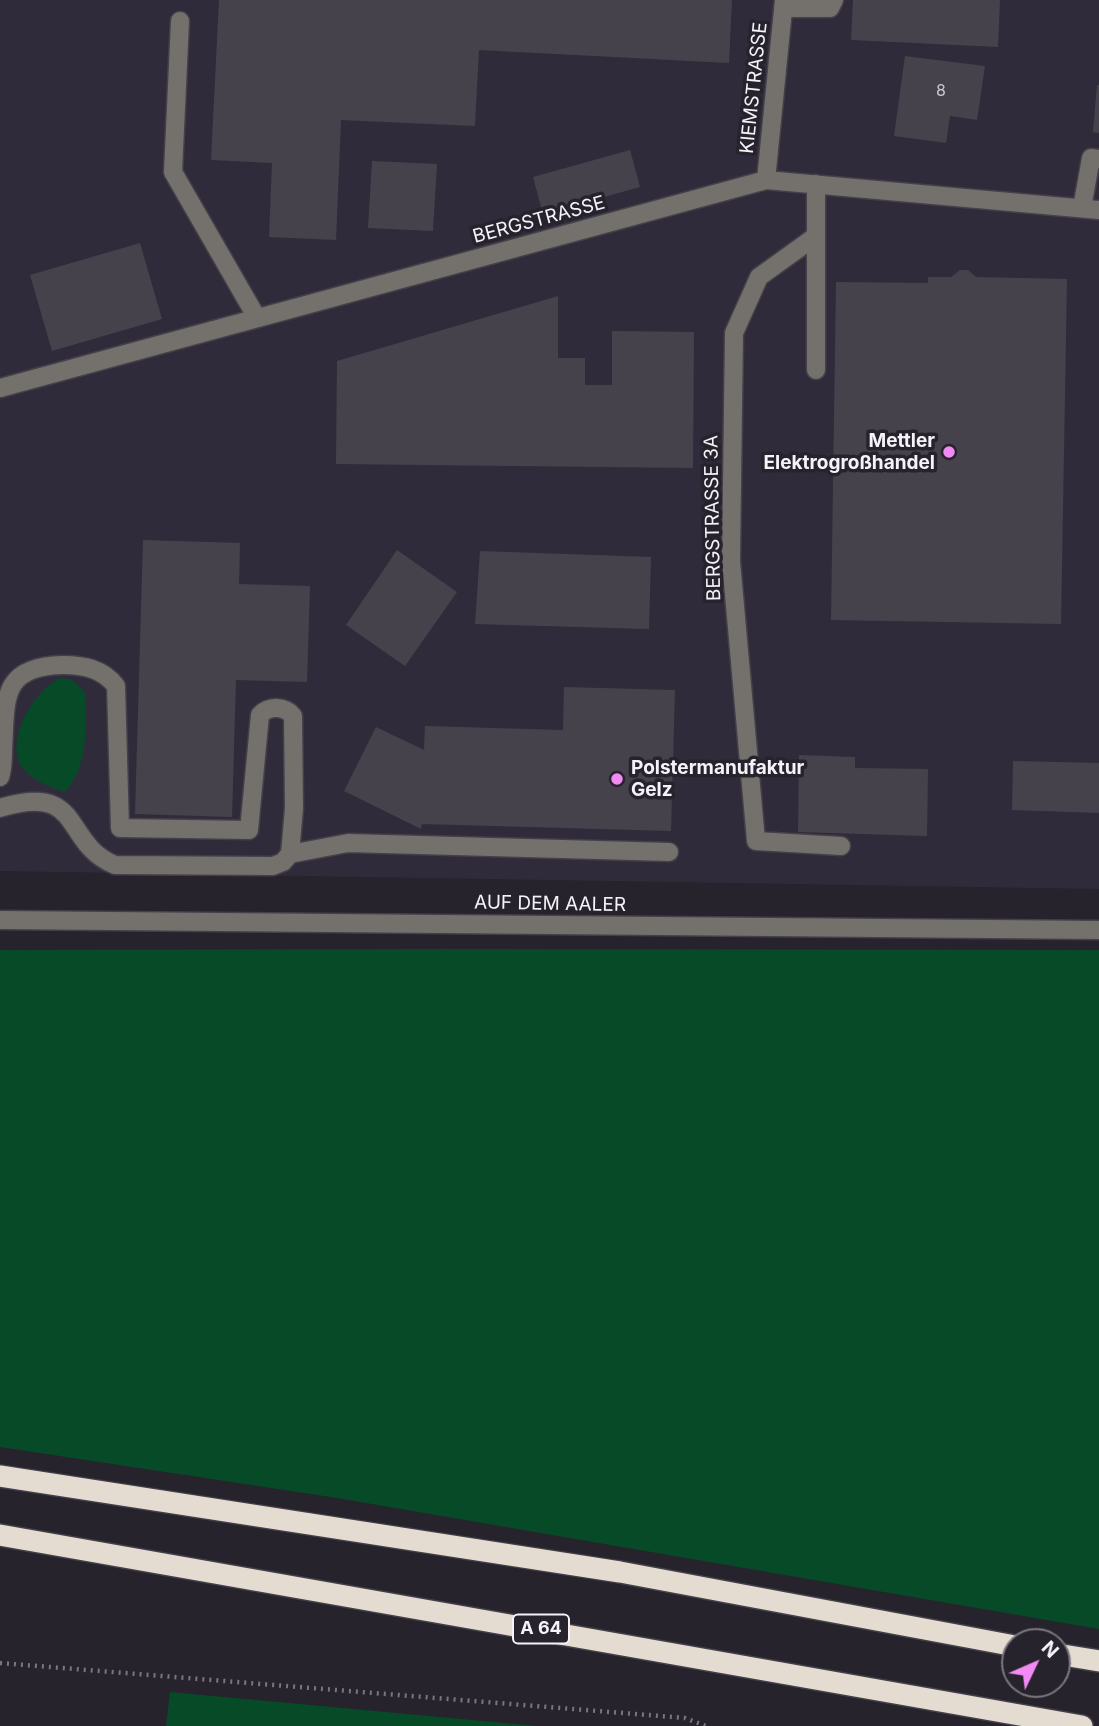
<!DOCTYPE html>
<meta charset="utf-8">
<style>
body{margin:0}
#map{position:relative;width:1099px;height:1726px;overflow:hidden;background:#26232c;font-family:Inter,sans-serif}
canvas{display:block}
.north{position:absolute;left:1001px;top:1628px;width:70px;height:70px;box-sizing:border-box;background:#26232c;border:2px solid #79767e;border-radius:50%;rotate:46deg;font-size:19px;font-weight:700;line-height:28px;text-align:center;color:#f5f3f9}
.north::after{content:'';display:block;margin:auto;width:24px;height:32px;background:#f28af3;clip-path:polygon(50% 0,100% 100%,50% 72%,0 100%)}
</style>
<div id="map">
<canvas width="1099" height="1726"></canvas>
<div class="north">N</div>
</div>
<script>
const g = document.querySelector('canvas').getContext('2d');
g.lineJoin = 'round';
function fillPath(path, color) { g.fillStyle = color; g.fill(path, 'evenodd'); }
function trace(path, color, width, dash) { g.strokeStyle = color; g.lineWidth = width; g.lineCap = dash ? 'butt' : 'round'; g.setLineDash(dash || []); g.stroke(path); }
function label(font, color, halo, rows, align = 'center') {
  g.font = font + ' Inter,sans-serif'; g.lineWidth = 7; g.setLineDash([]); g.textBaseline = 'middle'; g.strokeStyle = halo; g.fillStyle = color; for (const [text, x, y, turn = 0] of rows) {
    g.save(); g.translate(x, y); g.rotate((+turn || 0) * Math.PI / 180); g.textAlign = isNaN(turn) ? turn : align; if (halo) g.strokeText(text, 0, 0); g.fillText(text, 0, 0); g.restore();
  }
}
fillPath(new Path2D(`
 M0,0h1099v889l-1099,-18z`), '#302b3a');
fillPath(new Path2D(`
 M60,678l11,1 14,13c1,31 4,78 -21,100 -14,-5 -33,-12 -42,-25 -18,-27 12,-77 38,-89z
 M444,949l655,1v679l-762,-131 -337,-51v-497z
 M170,1692l367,34h-371z`), '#074a27');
fillPath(new Path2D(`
 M219,0h513l-3,63 -250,-13 -4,76 -134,-6 -5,120 -67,-3 3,-74 -61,-3z
 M853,0h147l-2,47 -147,-7z
 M905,56l80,10 -8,54 -27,-4 -4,27 -52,-7z
 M1097,85h2v48l-6,-1z
 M630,150l10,37 -97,27 -10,-37z
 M372,161l65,3 -4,67 -65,-3z
 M140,243l22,76 -110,32 -22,-76z
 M960,270h8l8,7 91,2 -6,345 -230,-4 5,-338 92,1v-6h23z
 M558,296v62h27v27h27v-54l82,1 -1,136 -357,-4 1,-103z
 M143,540l97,3 -1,41 71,2 -3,96 -71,-2 -4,137 -97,-3z
 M397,550l60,42 -52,74 -59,-41z
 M480,551l171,6 -2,72 -174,-5z
 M564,687l111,3 -4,141 -249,-7 -1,5 -77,-38 32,-64 48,23 1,-24 138,4z
 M799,755l56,2v11l73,1 -1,67 -129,-4z
 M1013,761l86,2v50l-87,-3z`), '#46424c');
const minor = new Path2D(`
 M783,8h47l4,-8
 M180,21l-7,151 84,146
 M766,180l18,-180
 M816,184v52l-57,41 -25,56 -3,228 25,280 85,5
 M1082,208l9,-50 8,1
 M816,236v134
 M0,388l766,-208 333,30
 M0,777c3,-8 3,-18 3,-27 3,-50 -3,-84 60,-85 21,0 40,4 53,21l4,142 129,2 11,-115c9,-10 25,-9 33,1l1,92 -4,46 -7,8 -10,4 -158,-1c-54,-22 -30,-83 -115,-57
 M290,854l58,-11 321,9
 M0,920l1099,10`);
const highway = new Path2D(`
 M0,1476l620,96 395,74
 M0,1535l1082,191
 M1057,1654l42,7`);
trace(minor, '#434049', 21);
trace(highway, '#434049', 24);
trace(new Path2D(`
 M0,1663l685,55 21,8`), '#79767e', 4.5, [2, 5]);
trace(minor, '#74706c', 18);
trace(highway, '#e4dbd1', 21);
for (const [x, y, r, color] of [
 [949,452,7,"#f28af3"],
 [617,779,7,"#f28af3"]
]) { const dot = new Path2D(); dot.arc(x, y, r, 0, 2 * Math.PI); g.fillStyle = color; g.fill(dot); trace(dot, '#26232c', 2.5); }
label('16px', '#c9c7ce', null, [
 ["8",941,91]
]);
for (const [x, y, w] of [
 [541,1629,56]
]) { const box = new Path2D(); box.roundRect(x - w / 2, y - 14.5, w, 29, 5); g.fillStyle = '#26232c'; g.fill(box); trace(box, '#f5f3f9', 2); }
label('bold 18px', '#f5f3f9', null, [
 ["A 64",541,1629]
]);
label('19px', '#f5f3f9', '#26232c', [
 ["KIEMSTRASSE",754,88,-84],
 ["BERGSTRASSE",539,220,-15],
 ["BERGSTRASSE 3A",713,518,-91],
 ["AUF DEM AALER",550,904,1]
]);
label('bold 19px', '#f5f3f9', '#26232c', [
 ["Mettler",935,441],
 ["Elektrogroßhandel",935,463],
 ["Polstermanufaktur",631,768,"left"],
 ["Gelz",631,790,"left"]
], 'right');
</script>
